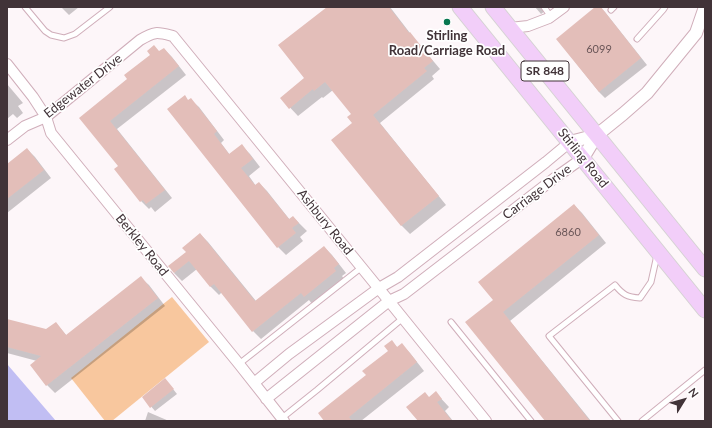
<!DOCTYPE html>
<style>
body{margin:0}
#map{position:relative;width:712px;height:428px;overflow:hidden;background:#fdf6f9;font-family:Lato,sans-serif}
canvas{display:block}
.frame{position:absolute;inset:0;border:8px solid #413338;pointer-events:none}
.north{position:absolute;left:664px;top:380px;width:40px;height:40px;-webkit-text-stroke:3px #fff;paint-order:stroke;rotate:53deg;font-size:11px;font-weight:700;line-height:16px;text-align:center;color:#413338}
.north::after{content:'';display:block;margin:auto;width:14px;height:18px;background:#413338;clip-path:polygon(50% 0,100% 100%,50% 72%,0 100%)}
</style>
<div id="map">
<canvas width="712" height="428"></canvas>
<div class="frame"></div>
<div class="north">N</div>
</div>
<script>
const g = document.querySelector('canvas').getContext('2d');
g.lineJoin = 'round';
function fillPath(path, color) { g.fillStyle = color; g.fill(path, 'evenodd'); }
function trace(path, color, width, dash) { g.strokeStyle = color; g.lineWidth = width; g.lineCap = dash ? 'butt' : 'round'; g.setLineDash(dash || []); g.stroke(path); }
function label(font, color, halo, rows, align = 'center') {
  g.font = font + ' Lato,sans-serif'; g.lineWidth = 3.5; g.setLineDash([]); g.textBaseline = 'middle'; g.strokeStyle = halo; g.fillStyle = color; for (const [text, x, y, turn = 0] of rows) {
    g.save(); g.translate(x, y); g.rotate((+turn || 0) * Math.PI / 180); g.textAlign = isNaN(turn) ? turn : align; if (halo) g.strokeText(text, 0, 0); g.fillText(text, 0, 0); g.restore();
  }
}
fillPath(new Path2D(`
 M172,297l37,45 -97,79h-7l-34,-43z`), '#f8c79e');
fillPath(new Path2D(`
 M7,364l49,57h-49z`), '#c1bef3');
fillPath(new Path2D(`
 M61,7h18l-10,8z
 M329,7h61l23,30 27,32 -8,7 2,3 -54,44 66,82 -36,29 -8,-8 -69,-86 21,-17 -2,-9 -19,-24 -10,8 -1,-1 -24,19 -17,-18 25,-20z
 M535,7h15l-9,7z
 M597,7h3l5,5 42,53 -42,33 -6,-6 -42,-53z
 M164,49l8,8 14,18 -69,54 55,69 -17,14 -4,-5 -2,2 -8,-8 -22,-35 -38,-48z
 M7,84l16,19 -5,3 5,7 -6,5 -4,-4 -6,5z
 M191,100l8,7 25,33 -3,3 9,12 12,-9 8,8 10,13 -11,9 7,10 3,-3 8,8 23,29 3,-3 14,14 -7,6 3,4 -17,14 -8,-8 -110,-138z
 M27,149l8,8 16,21 -44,35v-48z
 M574,205l8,8 24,30 -96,78 81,100h-45l-52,-121z
 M200,234l8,8 48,59 68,-54 8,8 14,18 -4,3 2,3 -32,25 -3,-4 -48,39 -8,-8 -31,-39 -3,3 -8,-8 -14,-18 -15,12 -8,-8 13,-20z
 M141,278l8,7 16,21 -110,87 -8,-8 -10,-24 -30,-8v-33l40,10 9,-7 11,13z
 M392,342l6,6 4,-3 8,8 14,18 -63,50h-36l64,-70z
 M169,384l8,10 -22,17 -12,-14z
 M436,393l13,14 -4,4 8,10h-34l10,-23z
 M148,412l21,9h-24z`), '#0003');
fillPath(new Path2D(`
 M327,7h62l20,26 1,-1 23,29 -9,7 3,3 -54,44 66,81 -38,30 -70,-86 21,-17 -5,-6 4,-3 -26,-32 -11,9 -1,-2 -24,20 -9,-11 24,-20 -26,-33z
 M595,7h6l40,51 -42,34 -43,-53z
 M154,45l5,6 5,-3 15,18 -69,55 55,69 -19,14 -3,-4 -3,2 -26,-33 4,-3 -39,-48 48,-39 -3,-4 26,-20 -3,-4z
 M185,95l3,5 3,-2 26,33 -3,3 15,20 13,-10 11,15 -12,9 14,17 4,-3 30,37 4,-3 6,7 -7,5 4,5 -19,15 -110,-139z
 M27,148l17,22 -37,29v-35z
 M574,204l25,31 -96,77 87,109h-45l-80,-99 28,-22 -15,-18z
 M200,233l55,68 69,-55 15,18 -5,4 2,3 -32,26 -3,-4 -49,39 -38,-48 -4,3 -21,-26 -15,12 -6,-7 18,-14 -4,-4z
 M141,276l17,22 -112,88 -16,-21 11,-9 -34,-9v-28l39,10 10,-7 10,13z
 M392,340l5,7 5,-4 15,19 -68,55 3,4h-28l-6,-8 48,-38 -4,-4 26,-20 -4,-5z
 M165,378l9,11 -24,19 -8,-11z
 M436,391l6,8 -5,3 15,19h-34l-12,-14 19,-15 4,5z`), '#e3beb9');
const service = new Path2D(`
 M25,7l20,24 6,4 13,3 11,-4 35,-27
 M544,7l7,10
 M611,10l3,-3
 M637,39l26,-29 2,-3
 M451,322l80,99
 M239,364l123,-97
 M282,418l35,-28 86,-72
 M618,421l-69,-85 66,-51c8,10 12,12 25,13l11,-16 6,-27
 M642,421l63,-51`);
const minor = new Path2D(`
 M510,28l18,-2 21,-8 15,-11
 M7,64l26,33 13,20 5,16 188,231 45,57
 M7,140l18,-14 21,-9 94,-77c15,-9 17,-8 33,-4l216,265 97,120
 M254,383l35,-29 90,-66 19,-11 148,-115 24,-20
 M266,399l123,-98 15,-7 152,-117 27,-19`);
const tertiary = new Path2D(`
 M570,142l27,-7
 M583,158l14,-23 26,-21 24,-21 49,-60 9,-26`);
const primary = new Path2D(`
 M460,7l245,303
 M493,7l212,262`);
trace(service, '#d0aeba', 7);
trace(minor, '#d0aeba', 12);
trace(tertiary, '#d0aeba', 14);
trace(primary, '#d5d2d3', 17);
trace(service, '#fff', 5);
trace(minor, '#fff', 10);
trace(tertiary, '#fff', 12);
trace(primary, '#f2cef9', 15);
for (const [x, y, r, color] of [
 [447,22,4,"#077650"]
]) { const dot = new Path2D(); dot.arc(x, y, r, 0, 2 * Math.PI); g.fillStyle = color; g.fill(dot); trace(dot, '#fff', 1.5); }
label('11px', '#6a5658', null, [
 ["6099",599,49],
 ["6860",568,232]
]);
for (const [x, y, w] of [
 [545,71,48]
]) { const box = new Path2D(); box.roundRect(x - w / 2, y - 10, w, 20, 3); g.fillStyle = '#fff'; g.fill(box); trace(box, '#413338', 1); }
label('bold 12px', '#413338', null, [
 ["SR 848",545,71]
]);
label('bold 13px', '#413338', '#fff', [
 ["Stirling",447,36],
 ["Road/Carriage Road",447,51]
]);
label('13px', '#413338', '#fff', [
 ["Edgewater Drive",83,86,-38],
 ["Stirling Road",583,158,51],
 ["Carriage Drive",537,192,-37],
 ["Ashbury Road",325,222,51],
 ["Berkley Road",142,245,51]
]);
</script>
